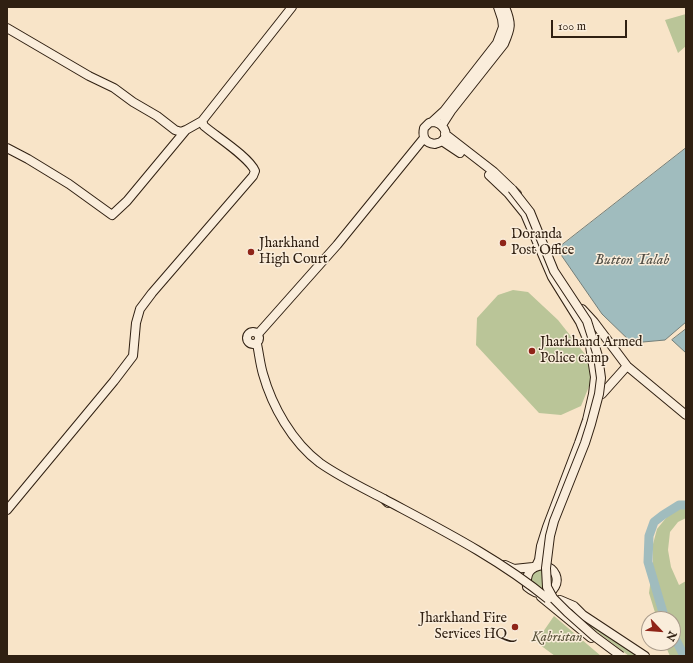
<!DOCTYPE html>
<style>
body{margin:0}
#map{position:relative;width:693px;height:663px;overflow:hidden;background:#f8e4c8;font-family:"IM FELL English",serif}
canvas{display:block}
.frame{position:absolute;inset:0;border:8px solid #302012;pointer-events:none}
.north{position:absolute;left:641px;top:611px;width:40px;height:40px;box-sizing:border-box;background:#faeddb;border:1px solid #a99b8b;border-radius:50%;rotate:116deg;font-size:11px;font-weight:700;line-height:16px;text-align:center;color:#302012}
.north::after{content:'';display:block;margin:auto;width:14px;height:18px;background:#8f2418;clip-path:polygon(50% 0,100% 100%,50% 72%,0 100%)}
.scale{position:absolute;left:551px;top:20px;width:76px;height:18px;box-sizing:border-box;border:2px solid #302012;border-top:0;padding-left:5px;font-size:12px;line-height:14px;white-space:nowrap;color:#302012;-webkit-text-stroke:3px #faeddb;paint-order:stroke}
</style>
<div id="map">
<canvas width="693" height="663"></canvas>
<div class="frame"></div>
<div class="north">N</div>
<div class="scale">100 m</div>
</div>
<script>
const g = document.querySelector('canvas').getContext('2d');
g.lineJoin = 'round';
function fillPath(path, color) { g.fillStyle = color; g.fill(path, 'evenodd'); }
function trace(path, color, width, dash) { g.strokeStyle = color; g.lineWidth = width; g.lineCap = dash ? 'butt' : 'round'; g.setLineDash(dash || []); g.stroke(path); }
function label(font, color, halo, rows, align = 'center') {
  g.font = font + ' "IM FELL English",serif'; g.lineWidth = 3; g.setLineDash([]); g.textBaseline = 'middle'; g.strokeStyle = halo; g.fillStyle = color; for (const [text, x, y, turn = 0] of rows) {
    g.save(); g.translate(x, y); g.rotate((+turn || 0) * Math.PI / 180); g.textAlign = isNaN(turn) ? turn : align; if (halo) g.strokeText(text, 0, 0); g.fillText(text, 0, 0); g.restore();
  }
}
fillPath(new Path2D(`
 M686,14v32l-8,7 -13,-33z
 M513,290l15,2 30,28 30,38 4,21 -11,27 -20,9 -22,-2 -63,-68 1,-27 21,-23z
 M686,508v10l-8,4 -8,10 -2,18 3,17 8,18 7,-4v75h-16l-6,-13h9v-24h-16l-8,-26 4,-29v-20l4,-15 9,-11 11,-9z
 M541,568l11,7 1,9 -8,8 -16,-13 2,-5z
 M554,616l47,40h-46l-19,-14z
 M589,622l51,34h-11l-39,-30z`), '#bac598');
const water = new Path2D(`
 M686,148v174l-21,18 -22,2 -9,3 -32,-31 -45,-65z
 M686,329v24l-14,-13z`);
fillPath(water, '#a0bcbe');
trace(water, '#737e79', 1);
trace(new Path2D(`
 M665,619l-17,-57 1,-26 5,-14 9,-7 16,-10h7
 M673,634l11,22`), '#a0bcbe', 9);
const secondary = new Path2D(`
 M7,28l82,48 25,12 19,14 24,14 18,14 6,2 5,-2
 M432,122c10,0 19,12 10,19 -2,2 -5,2 -7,3 -10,-1 -13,-7 -11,-16l5,-5 3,-1 12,-11 53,-68 6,-16 -1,-8 -4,-12
 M442,125l9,-14 53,-67c7,-16 8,-20 1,-37
 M445,134l49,38 23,22
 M442,141l18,12
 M7,148l21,11 41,25 43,31 15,-14 59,-71 16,-9
 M489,175l19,18 17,21 27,63 28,45 10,24 5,31 -2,17 -6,26 -8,23 -32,84 -6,19 -2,14 -3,6
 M582,309l12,13 33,44 59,49
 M247 338a6 6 0 1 1 12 0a6 6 0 1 1-12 0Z
 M258,334l79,-89 87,-107
 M257,344c2,9 3,20 6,30 9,32 29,68 57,89 20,14 43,25 64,36l4,4
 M602,394l25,-28
 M7,510l107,-129 19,-25 3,-33 4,-14 12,-16 101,-117 2,-5c-6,-14 -38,-34 -51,-45l-2,-5 90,-114
 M505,565l9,4 19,-2
 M543,565c27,7 10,44 -16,22 -1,-13 2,-20 16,-22z
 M541,597l50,41
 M560,600l14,6 9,9 62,41`);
trace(secondary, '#302012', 10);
trace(secondary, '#faeddb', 8);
const secondaryBridge = new Path2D(`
 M512,189l18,23 24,59 33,50 11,35 3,22 -2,16 -8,30 -6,19 -31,78 -4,15 -4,32 1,19 6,11 14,14 27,24 27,20
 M384,499c56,30 114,59 164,100`);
trace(secondaryBridge, '#302012', 10, []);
trace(secondaryBridge, '#faeddb', 8);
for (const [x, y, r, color] of [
 [503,243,4,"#8f2418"],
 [251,252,4,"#8f2418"],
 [532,351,4,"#8f2418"],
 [515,627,4,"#8f2418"]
]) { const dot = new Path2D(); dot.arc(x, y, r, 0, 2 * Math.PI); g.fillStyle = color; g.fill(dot); trace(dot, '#faeddb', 1.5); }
label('14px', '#302012', '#faeddb', [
 ["Doranda",511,235],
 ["Post Office",511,251],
 ["Jharkhand",259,244],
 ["High Court",259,260],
 ["Jharkhand Armed",540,343],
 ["Police camp",540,359],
 ["Jharkhand Fire",507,619,"right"],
 ["Services HQ",507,635,"right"]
], 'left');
label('italic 14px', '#59523a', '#faeddb', [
 ["Kabristan",557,638]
]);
label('italic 15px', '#524f46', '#faeddb', [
 ["Button Talab",632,261]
]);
</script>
